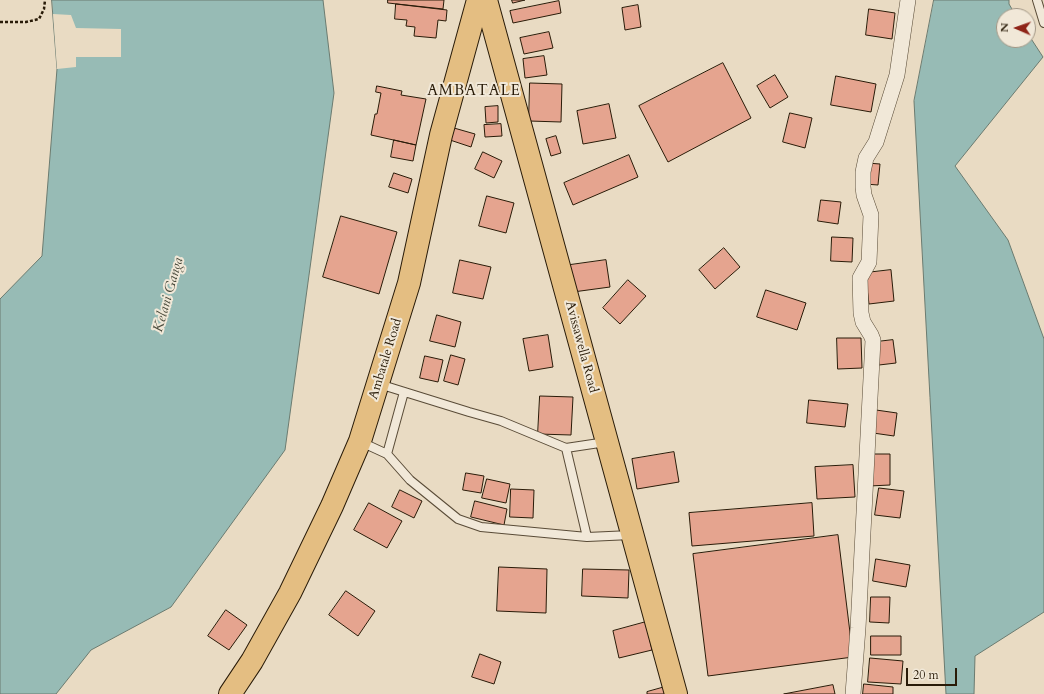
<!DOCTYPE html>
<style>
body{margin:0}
#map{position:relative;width:1044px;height:694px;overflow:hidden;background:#e9dbc3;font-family:Cardo,serif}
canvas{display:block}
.north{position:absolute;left:996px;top:8px;width:40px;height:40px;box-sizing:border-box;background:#f1e8d8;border:1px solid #a19685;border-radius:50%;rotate:272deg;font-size:11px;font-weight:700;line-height:16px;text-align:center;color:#291b08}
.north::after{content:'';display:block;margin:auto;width:14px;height:18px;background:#8f2418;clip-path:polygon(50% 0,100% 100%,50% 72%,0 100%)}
.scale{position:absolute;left:906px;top:668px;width:51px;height:18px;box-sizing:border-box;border:2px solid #291b08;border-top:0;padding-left:5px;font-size:12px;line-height:14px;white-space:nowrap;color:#291b08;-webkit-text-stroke:3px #f1e8d8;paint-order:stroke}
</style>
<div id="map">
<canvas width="1044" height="694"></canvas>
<div class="north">N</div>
<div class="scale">20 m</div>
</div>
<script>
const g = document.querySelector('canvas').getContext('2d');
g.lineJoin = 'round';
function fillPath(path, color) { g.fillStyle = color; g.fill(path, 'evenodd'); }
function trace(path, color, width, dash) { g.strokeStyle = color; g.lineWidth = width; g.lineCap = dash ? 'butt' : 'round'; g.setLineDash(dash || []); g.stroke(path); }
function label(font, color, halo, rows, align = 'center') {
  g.font = font + ' Cardo,serif'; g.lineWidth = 4; g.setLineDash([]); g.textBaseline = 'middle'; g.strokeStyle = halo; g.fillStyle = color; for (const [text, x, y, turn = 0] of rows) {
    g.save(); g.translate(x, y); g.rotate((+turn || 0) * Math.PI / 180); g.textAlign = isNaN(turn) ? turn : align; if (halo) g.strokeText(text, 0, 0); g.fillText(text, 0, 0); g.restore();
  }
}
const water = new Path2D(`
 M52,0h271l11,93 -49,357 -114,157 -80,43 -35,44h-56v-395l42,-43 15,-187z
 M934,0h75v4l7,12h-12v24h24v-6l15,23 -88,109 53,74 36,99v273l-69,44 -1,38h-28l-32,-593z`);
fillPath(water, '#97bbb5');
trace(water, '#6b7b70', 1);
fillPath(new Path2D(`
 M53,14l18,1 5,13 45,1v28h-45v10l-19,2z`), '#e9dbc3');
const building = new Path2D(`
 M388,0h56l-1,9 -55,-6z
 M512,0h13l-12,3z
 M559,1l2,12 -48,10 -3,-12z
 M396,4l51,6 -1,11 -8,-1 -2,18 -22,-2 1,-9 -9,-1 1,-6 -12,-1z
 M638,5l3,22 -16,3 -3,-22z
 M869,9l26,4 -3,26 -26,-4z
 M549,32l4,16 -29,6 -4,-16z
 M544,56l3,19 -22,3 -2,-19z
 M723,63l28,55 -83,44 -29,-56z
 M775,75l13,22 -18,11 -13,-22z
 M836,76l40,8 -5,28 -40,-7z
 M530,83l32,1 -1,38 -32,-1z
 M377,86l25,5 -1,4 25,4 -10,46 -45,-10 4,-21h2l4,-21 -5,-1z
 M609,104l7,34 -33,6 -6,-33z
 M498,106v16l-12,1 -1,-16z
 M790,113l22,5 -7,30 -22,-6z
 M501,124l1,12 -17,1 -1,-12z
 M454,128l21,6 -4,13 -21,-7z
 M556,136l5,17 -10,3 -5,-17z
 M394,140l22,5 -3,16 -22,-4z
 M483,152l19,9 -8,17 -19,-9z
 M629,155l9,22 -65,28 -9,-22z
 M867,163l13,1 -2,21 -13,-1z
 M394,173l18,6 -4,14 -19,-6z
 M487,196l27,7 -8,30 -27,-7z
 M821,200l20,2 -3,22 -20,-3z
 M341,216l56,16 -18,62 -56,-17z
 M832,237l21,1 -1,24 -21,-1z
 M724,248l16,19 -25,22 -16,-19z
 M460,260l31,7 -8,32 -30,-6z
 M606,260l4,27 -37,5 -3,-27z
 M891,270l3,31 -25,3 -4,-31z
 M628,280l18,16 -26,28 -17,-16z
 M766,290l40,13 -9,27 -40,-13z
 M437,315l24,7 -6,25 -25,-6z
 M548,335l5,32 -24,4 -6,-32z
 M837,338h24l1,30 -24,1z
 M893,340l3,23 -17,2 -3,-23z
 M451,355l14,4 -7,26 -14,-4z
 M425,356l18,4 -5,22 -18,-4z
 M540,396l33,1 -2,38 -33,-1z
 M809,400l39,4 -3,23 -38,-4z
 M876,410l21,3 -3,23 -21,-3z
 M674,452l5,30 -42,7 -5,-30z
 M869,454h21v31l-21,1z
 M853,465l2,32 -38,2 -2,-32z
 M466,473l18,3 -3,17 -18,-3z
 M487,479l23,5 -4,19 -24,-5z
 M879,488l25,3 -4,27 -25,-3z
 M511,489l23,1 -1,28 -23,-1z
 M400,490l22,11 -8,17 -22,-11z
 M475,501l32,8 -3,16 -33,-8z
 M369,503l33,18 -15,27 -33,-18z
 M812,503l2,33 -122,10 -3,-33z
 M838,535l15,122 -145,19 -15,-122z
 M876,559l34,6 -4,22 -33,-6z
 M499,567l48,2 -1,44 -49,-2z
 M583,569l46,1 -1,28 -46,-2z
 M346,591l29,20 -17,25 -29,-21z
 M871,597h19l-1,26 -19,-1z
 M226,610l21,15 -18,25 -21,-14z
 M646,622l6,28 -33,8 -6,-27z
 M871,636h30v19h-30z
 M480,654l21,8 -7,22 -22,-7z
 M870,658l33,3 -2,23 -33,-2z
 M864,684l29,3v7h-30z
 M833,685l2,9h-51z
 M665,687l2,7h-20v-2z`);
fillPath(building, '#e5a48f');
trace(building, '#291b08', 1);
const lane = new Path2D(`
 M1037,0l7,23
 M379,384l90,28 32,9 65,27 40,-6
 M361,442l26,12 23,26 48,39 23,8 106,10 44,-2
 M566,448l21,89
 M387,454l17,-62`);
const street = new Path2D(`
 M853,694l5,-66 15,-288 -2,-5 -8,-13 -2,-9 -1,-35 9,-16 2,-47 -7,-20 -1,-8v-15l3,-14 10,-16 21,-67 11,-75`);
const primary = new Path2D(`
 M486,0l190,694
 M230,694l22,-33 38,-68 42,-87 28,-65 49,-158 32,-148 37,-135`);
trace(lane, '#594b37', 10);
trace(street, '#594b37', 16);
trace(primary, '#291b08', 24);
trace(new Path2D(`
 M0,22h26l13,-3 5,-10 1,-9`), '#291b08', 2.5, [3, 2]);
trace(lane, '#f1e8d8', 8);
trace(street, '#f1e8d8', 15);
trace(primary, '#e4be82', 22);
label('13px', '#291b08', '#f1e8d8', [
 ["Avissawella Road",581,347,75],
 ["Ambatale Road",386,359,-73]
]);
label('italic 14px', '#4a4b3c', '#f1e8d8', [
 ["Kelani Ganga",169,295,-74]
]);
g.letterSpacing = '1px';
label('15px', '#291b08', '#f1e8d8', [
 ["AMBATALE",474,92]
]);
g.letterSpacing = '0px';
</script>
